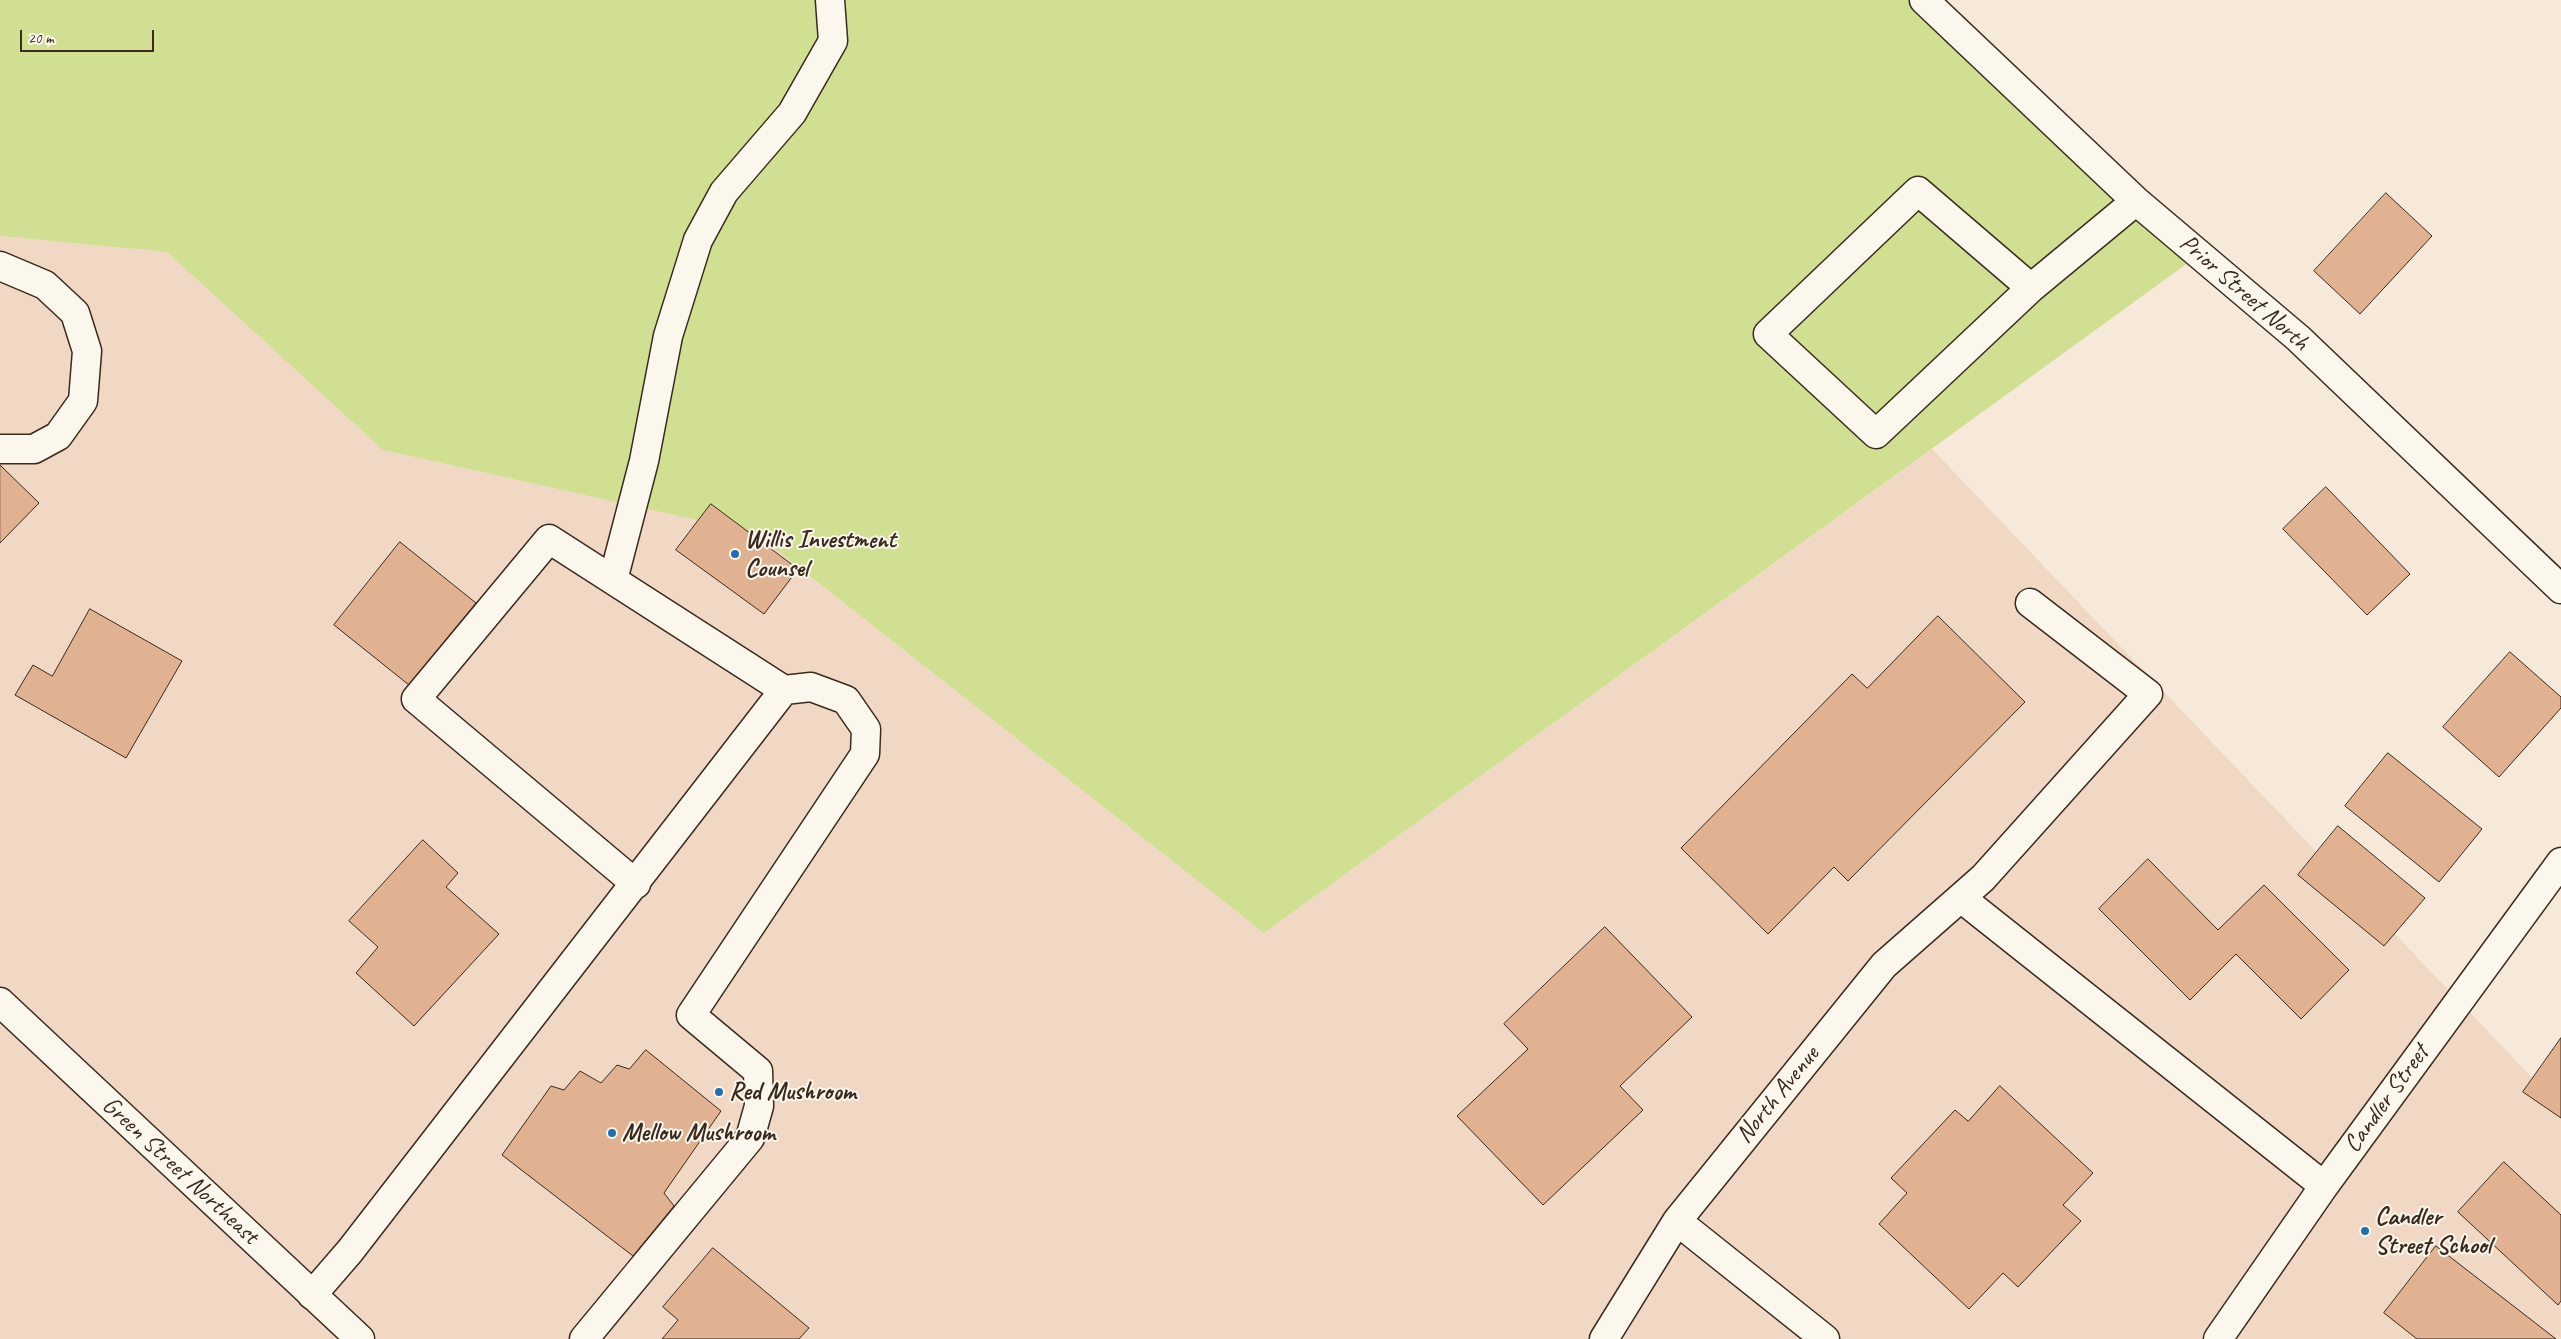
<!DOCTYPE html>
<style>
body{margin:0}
#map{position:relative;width:2561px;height:1339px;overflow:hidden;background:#f6e9da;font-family:Caveat,sans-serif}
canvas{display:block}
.scale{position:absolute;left:20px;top:30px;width:134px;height:22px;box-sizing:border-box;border:2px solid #3b2a1e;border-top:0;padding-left:6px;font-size:15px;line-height:18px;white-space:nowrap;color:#3b2a1e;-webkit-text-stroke:4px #fbf7ec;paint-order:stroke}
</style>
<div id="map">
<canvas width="2561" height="1339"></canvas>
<div class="scale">20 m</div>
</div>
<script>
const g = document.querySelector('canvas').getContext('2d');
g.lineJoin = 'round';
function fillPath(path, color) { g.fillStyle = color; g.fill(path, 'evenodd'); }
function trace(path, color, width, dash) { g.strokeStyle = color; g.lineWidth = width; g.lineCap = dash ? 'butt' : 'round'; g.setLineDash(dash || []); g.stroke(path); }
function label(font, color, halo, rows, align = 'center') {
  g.font = font + ' Caveat,sans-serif'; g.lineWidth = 4; g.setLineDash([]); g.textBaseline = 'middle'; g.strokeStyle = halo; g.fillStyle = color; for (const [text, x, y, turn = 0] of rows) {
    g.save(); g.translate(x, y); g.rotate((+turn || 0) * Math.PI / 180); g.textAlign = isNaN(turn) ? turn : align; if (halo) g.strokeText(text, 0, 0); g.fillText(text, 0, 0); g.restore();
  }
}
fillPath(new Path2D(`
 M0,236l167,16 216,198 372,83 509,400 668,-484 629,659v231h-2561z`), '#f0d8c4');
fillPath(new Path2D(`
 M0,0h1944l259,252 -939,681 -509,-400 -372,-83 -216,-198 -167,-16z`), '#d1df93');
const building = new Path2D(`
 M2386,193l46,43 -72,78 -46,-43z
 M0,465l39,38 -39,40z
 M2326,487l84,87 -43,41 -84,-86z
 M711,504l87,65 -34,45 -88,-64z
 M400,542l76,61 -67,82 -75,-60z
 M90,609l92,52 -56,97 -111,-63 18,-30 19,11z
 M1938,616l87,86 -177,179 -14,-14 -66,67 -87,-86 171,-174 15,14z
 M2510,652l51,45v11l-62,69 -56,-50z
 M2388,753l94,76 -43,53 -94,-76z
 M2338,826l87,72 -41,48 -86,-71z
 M423,840l35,33 -12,14 53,47 -85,92 -58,-53 22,-26 -29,-26z
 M2148,859l70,71 46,-45 85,85 -48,49 -65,-65 -46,46 -91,-91z
 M1605,927l87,90 -72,69 23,24 -100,95 -86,-89 71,-67 -24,-25z
 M2561,1038v80l-38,-26z
 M646,1050l75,61 -57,82 10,13 -41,50 -131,-101 49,-69 13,4 16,-19 21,12 16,-18 12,4z
 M2000,1086l93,87 -30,32 18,16 -63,66 -15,-14 -34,36 -90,-85 28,-31 -16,-15 64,-68 13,11z
 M2504,1162l57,53v86l-3,4 -100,-93z
 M2436,1246l120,93h-139l-33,-26z
 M713,1248l96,80 -10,11h-137l16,-19 -15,-13z`);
fillPath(building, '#e1b292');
trace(building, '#3b2a1e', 1);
const minor = new Path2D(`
 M1924,0l212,201 162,137 263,251
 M0,266l45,19 30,28 12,38 -4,50 -25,35 -24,13h-34
 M2031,288l-113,-97 -150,143 108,100 155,-146 105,-87
 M613,580l31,-119 24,-125 30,-96 26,-48 68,-79 41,-72 -3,-41
 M1961,898l363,288
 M1677,1221l148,118
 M312,1295l38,-44 434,-561
 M584,1339l166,-201 9,-32 -1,-35 -67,-56 174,-261 1,-25 -20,-29 -35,-13 -27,3 -235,-151 -133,160 220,185
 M1604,1339l73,-118 207,-256 99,-87 165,-184 -118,-91
 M2218,1339l106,-153 237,-324`);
const highway = new Path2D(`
 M0,1002l360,337`);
trace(minor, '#3b2a1e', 31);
trace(highway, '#3b2a1e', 31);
trace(minor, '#fbf7ec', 28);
trace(highway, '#fbf7ec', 28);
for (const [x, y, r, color] of [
 [735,554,5,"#1f6fb2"],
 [719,1092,5,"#1f6fb2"],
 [612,1133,5,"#1f6fb2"],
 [2365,1231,5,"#1f6fb2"]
]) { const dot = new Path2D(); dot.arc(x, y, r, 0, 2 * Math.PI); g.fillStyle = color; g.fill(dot); trace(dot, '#fbf7ec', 2); }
label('25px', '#3b2a1e', '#fbf7ec', [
 ["Prior Street North",2244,293,41],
 ["North Avenue",1778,1095,-51],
 ["Candler Street",2387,1099,-54],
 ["Green Street Northeast",180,1171,43]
]);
label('bold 25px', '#3b2a1e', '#fbf7ec', [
 ["Willis Investment",745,540],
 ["Counsel",745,569],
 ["Red Mushroom",729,1092],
 ["Mellow Mushroom",622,1133],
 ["Candler",2375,1217],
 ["Street School",2375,1246]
], 'left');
</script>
